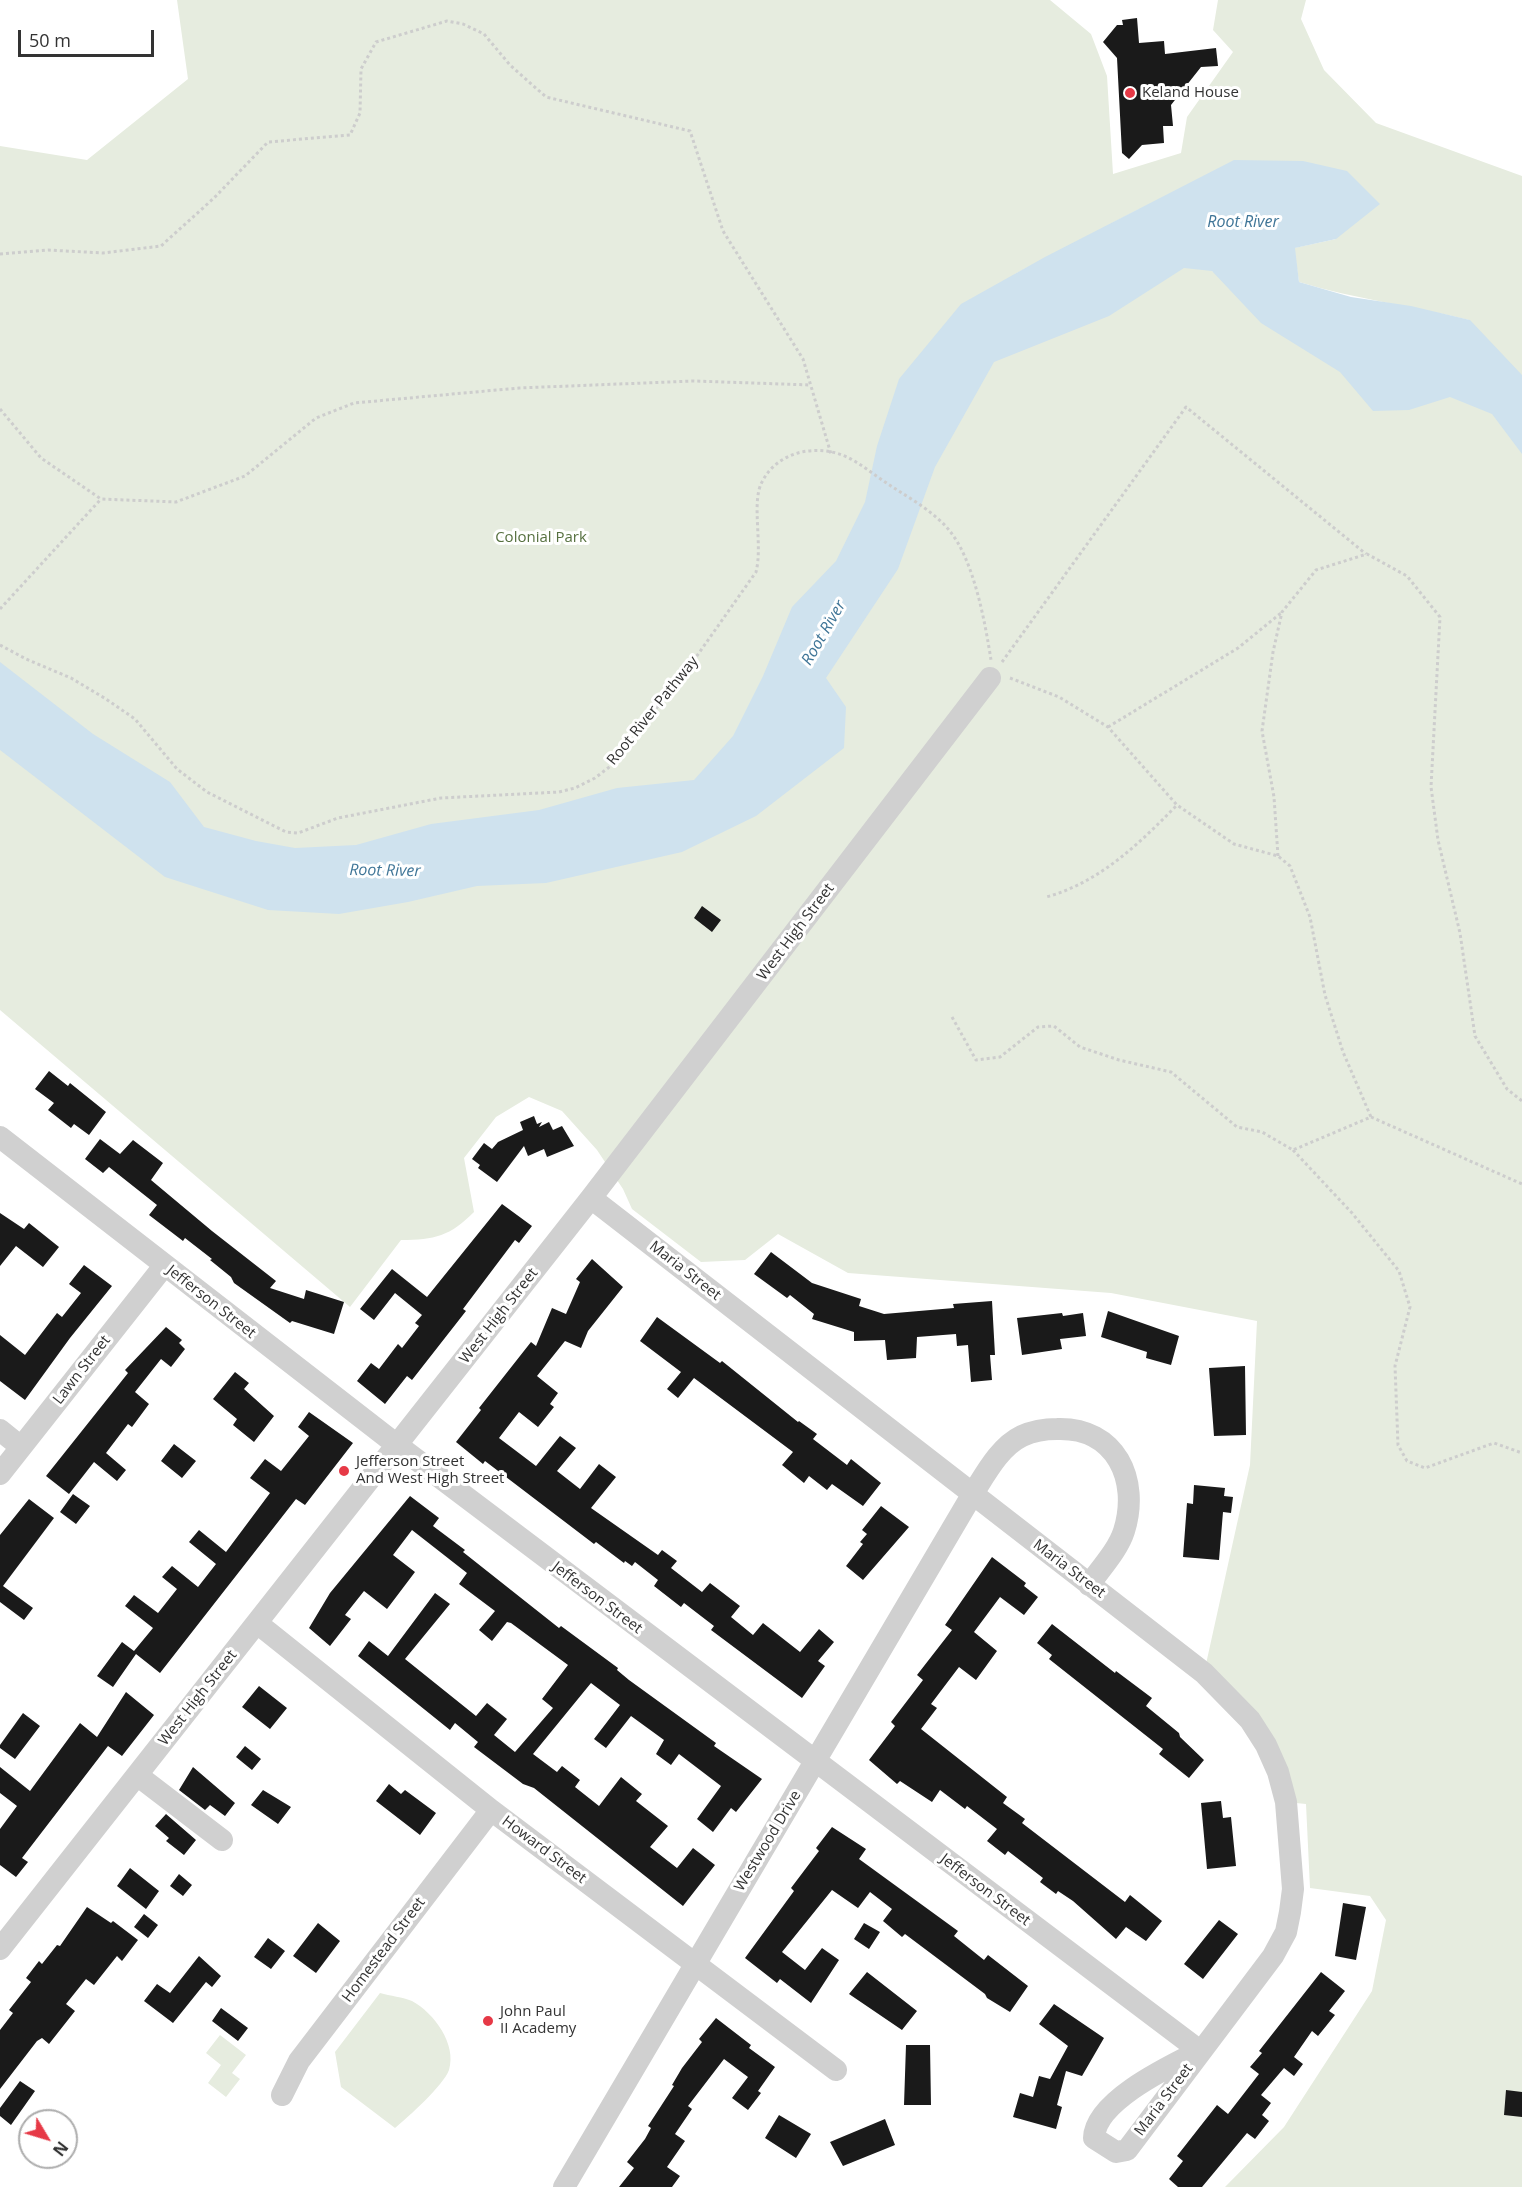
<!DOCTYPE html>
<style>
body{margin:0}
#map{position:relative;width:1522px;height:2187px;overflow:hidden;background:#fff;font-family:"Open Sans",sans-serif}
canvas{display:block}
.north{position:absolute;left:18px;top:2109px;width:60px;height:60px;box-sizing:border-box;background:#fff;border:2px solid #adadad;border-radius:50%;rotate:128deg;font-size:16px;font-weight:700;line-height:24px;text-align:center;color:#333}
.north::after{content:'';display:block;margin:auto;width:21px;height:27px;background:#e63946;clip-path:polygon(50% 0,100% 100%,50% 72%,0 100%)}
.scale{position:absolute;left:18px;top:30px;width:136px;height:27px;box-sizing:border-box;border:3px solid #333;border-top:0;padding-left:8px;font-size:18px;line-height:21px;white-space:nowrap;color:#333;-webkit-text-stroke:4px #fff;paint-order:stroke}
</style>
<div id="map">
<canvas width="1522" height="2187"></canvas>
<div class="north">N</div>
<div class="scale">50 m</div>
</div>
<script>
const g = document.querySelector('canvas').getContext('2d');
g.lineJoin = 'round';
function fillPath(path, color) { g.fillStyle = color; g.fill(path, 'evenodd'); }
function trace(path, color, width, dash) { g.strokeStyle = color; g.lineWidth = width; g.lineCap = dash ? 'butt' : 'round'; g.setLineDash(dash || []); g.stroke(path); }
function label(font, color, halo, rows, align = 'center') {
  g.font = font + ' "Open Sans",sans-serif'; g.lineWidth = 6; g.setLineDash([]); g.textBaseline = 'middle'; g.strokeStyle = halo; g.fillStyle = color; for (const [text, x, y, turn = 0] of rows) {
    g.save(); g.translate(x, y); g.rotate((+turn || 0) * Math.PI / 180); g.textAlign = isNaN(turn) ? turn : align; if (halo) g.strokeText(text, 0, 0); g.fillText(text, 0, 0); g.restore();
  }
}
fillPath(new Path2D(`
 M177,0h873l41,34 16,42 6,98 68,-21 6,-36 46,-65 -20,-22 5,-30h88l-5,19 23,51 52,53 146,53v2011h-297l59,-60 88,-136 14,-71 -16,-24 -60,-8 -4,-84 -20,-2 -8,-30 -74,-99 46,-208 7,-144 -146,-28 -263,-20 -70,-39 -33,26 -44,2 -69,-53 -9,-20 -26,-39 -35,-39 -33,-14 -33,20 -32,41 10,54c-24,24 -39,28 -73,28l-51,67 -350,-297v-864l87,14 101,-81zM1139,209l197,30 -42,9 5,34c56,17 114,24 170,38l-127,17 -195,-99 -132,36z
 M380,1993c10,3 23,4 32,8 22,12 45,43 37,69 -6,16 -41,47 -54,58l-54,-41 -6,-35z
 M220,2035l26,20 -14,18 8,6 -14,18 -18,-14 13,-18 -15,-12z`), '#e6ecdf');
fillPath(new Path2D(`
 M1234,160l69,1 44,10 33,33 -44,35 -41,9 4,34 52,15 60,9 59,14 52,55v79l-30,-40 -42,-17 -41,13 -36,1 -33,-39 -79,-49 -49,-52 -28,-3 -75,48 -115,46 -59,105 -37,102 -72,109 20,29 -2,41 -88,68 -74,36 -136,31 -69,3 -69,16 -69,12 -71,-4 -103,-33 -165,-127v-88l93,72 77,48 34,45 52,14 39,7 61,-3 75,-21 108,-14 78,-22 77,-8 39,-44 30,-60 29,-69 44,-46 29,-59 12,-56 22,-67 62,-75 84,-47z`), '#cfe2ee');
fillPath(new Path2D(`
 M1137,18l2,25 25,-2 1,13 51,-6 2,18 -17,1 -30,38 2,21h-10l1,17 -22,2 -13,14 -7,-6 -5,-95 -14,-16 14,-17h6l-1,-5z
 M702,906l19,14 -9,12 -18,-14z
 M49,1071l19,15 2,-3 36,29 -17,23 -15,-11 -3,4 -23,-18 6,-7 -19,-14z
 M534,1116l3,8 5,-2 -3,5 10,-5 4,8 9,-4 12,20 -27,11 -3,-8 -16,7 -4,-10 -27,36 -19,-14 2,-3 -8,-6 12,-16 8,6 6,-7 25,-12 -3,-8z
 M100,1139l20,15 13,-14 30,23 -12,17 61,51 64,50 -6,7 34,11 2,-9 38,12 -10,32 -42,-13 -2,2 -56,-40 -3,-6 -21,-17 2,-1 -27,-21 -2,3 -34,-26 8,-10 -48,-38 -6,6 -18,-14z
 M502,1204l30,22 -13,17 -4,-3 -52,69 3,2 -54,69 -5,-4 -22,28 -28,-23 14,-18 8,6 19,-25 4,4 17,-22 -4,-3 7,-8 -27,-22 -21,27 -14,-11 32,-40 35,28z
 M0,1213l24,16 5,-6 30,24 -16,20 -27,-21 -16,20z
 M771,1252l41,31 49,16 -2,7 25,8 70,-6 -1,-4 39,-3 3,54h-5l2,25 -21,2 -3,-37 -11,1 -1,-12 -39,3 -1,21 -29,2 -2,-20 -31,1v-9l-42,-13 2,-5 -24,-19 -3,3 -33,-24z
 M592,1259l31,28 -35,44 -7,17 -16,-7 -28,35 21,17 -8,11 4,3 -16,20 -19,-15 -20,26 37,28 24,-30 16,12 -19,23 23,18 19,-25 17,13 -25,31 67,47 4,-5 15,11 -6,7 31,24 8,-9 30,23 -9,11 22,18 10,-12 37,29 19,-23 15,13 -16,19 7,5 -23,32 -91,-68 3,-4 -30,-23 -3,4 -27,-21 4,-6 -23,-18 -3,4 -7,-5 -1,2 -28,-21 -2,2 -109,-83 -2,3 -27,-22 25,-32 -2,-2 52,-66 5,4 16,-38 14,6 14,-32 -4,-3z
 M84,1265l28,21 -42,52 -45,62 -25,-19v-46l25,20 32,-42 5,4 19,-24 -12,-9z
 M1108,1311l71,25 -8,29 -25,-7 1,-6 -46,-15z
 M1062,1313l1,3 20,-3 3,23 -26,3 2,10 -40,6 -5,-37z
 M657,1317l63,46 2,-2 76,61 1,-1 18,13 -4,5 34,26 4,-6 30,24 -18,23 -31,-22 -5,6 -18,-14 -5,7 -22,-18 11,-13 -99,-74 -16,20 -11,-9 14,-17 -41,-31z
 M166,1327l16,13 -3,3 6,6 -14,18 -10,-8 -26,33 14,12 -17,23 -4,-3 -22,29 20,17 -9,11 -23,-19 -25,32 -23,-18 82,-103 -3,-3z
 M1245,1366l1,69 -32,1 -5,-68z
 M235,1372l14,11 -5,6 30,27 -20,26 -21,-17 4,-6 -24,-20z
 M309,1412l44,31 -48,62 -9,-6 -136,174 -24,-19 -23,33 -16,-11 25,-34 12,9 19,-23 -28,-22 9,-11 24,18 19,-24 -15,-12 10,-11 26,21 18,-23 -27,-22 10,-12 27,22 44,-59 -20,-15 15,-19 16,12 28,-35 -11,-9z
 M174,1444l22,17 -14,17 -21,-17z
 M1194,1485l31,3 -1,8 9,1 -2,16 -8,-1 -4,48 -36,-3 4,-54 6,1z
 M73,1494l17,12 -14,18 -16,-12z
 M410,1496l29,22 -6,8 32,24 -2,2 96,76 2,-2 57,42 -1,2 12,10 87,63 -2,3 48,33 -26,33 -5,-4 -18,24 -16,-13 24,-33 -42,-32 -8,11 -15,-11 8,-14 -33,-24 -25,32 -12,-9 26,-34 -29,-22 -58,71 24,18 5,-6 18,14 -5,7 24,19 22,-29 21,17 -6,7 32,25 -18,21 27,21 16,-20 22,17 -32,41 -149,-118 -11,-4 -49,-37 4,-5 -23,-19 -5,7 -92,-74 11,-15 19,15 47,-63 15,11 -45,55 71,57 11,-13 20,16 -13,16 21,17 38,-44 -11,-9 26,-34 -57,-42 -4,-1 -15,19 -13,-11 16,-19 -36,-27 8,-11 -55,-43 -19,25 22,17 -28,37 -23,-18 -19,24 6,4 -21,27 -21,-18 21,-35z
 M29,1499l25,19 -51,68 30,22 -9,12 -24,-18v-67z
 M881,1506l28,21 -46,53 -17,-14 17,-22 -3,-2 7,-8 -5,-4z
 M992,1557l34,26 -2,3 14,11 -14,18 -24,-18 -26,35 23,19 -21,29 -17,-13 -28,37 6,4 -16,21 86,68 -4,6 22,16 -3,4 103,79 5,-7 32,26 -16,20 -20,-14 -10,12 -43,-38 -15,-10 -2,3 -16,-12 3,-4 -35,-27 -3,4 -18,-14 10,-12 -30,-23 -2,3 -25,-19 -8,12 -32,-21 -3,3 -28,-24 26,-34 -4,-4 32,-42 -6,-5 35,-45 -7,-5z
 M1052,1624l63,49 1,-2 36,27 -6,8 33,27 1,4 24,23 -15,18 -30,-24 4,-5 -114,-90 3,-4 -15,-12z
 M259,1686l28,22 -17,21 -28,-22z
 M126,1692l28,23 -32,41 -14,-10 -86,112 6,4 -12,15 -16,-12v-36l17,-23 -17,-13v-26l30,24 50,-68 17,14z
 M23,1713l17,13 -25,33 -15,-11v-3z
 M245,1746l16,13 -9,11 -16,-13z
 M193,1767l42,36 -10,13 -15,-11 -5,5 -26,-20z
 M389,1784l12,10 4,-4 31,23 -16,22 -44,-34z
 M263,1790l28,17 -13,17 -27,-19z
 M1221,1801l2,17 8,-1 5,49 -29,3 -6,-66z
 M166,1814l30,26 -12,15 -18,-14 3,-3 -14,-12z
 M832,1827l34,22 -7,10 99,72 -4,5 30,24 4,-5 40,31 -18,26 -23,-14 -2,-4 -80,-60 -3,3 -19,-16 9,-12 -22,-17 -12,16 -26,-18 -50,62 23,18 17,-22 17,12 -28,43 -31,-24 -3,4 -32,-25 49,-67 -3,-3 28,-37 -3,-3z
 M130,1868l29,23 -13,18 -29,-23z
 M179,1874l13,11 -9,11 -13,-10z
 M1343,1903l23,4 -10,53 -21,-4z
 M87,1907l24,16 2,-2 25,19 -16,21 -5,-5 -23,29 -8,-6 -20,25 9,7 -26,33 -7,-6 -5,3 -37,48v-59l13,-17 -4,-3 22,-28 -5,-4 13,-17 3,3 15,-19 3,1z
 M144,1914l14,11 -10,13 -14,-11z
 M1219,1920l19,14 -35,45 -19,-15z
 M318,1923l22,18 -24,32 -23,-17z
 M864,1923l16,9 -11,17 -15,-10z
 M268,1938l17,13 -14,18 -17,-12z
 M199,1956l22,20 -9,11 -6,-5 -33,41 -29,-22 13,-17 13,9z
 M867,1972l50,39 -15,19 -53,-36z
 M1321,1972l24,19 -16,20 6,4 -17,21 -6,-5 -18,26 9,7 -9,12 -10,-8 -23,27 10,8 -9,12 7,6 -14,18 -8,-6 -45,54h-24l-9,-8 14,-18 -6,-5 40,-51 11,9 31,-40 -9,-7 12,-14 -3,-2z
 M1054,2004l50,34 -22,38 -16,-5 -9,34 5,2 -6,22 -43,-12 7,-24 13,4 6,-21 11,3 18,-33 -29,-22z
 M221,2008l27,20 -10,13 -26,-20z
 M716,2018l35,27 -2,3 26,19 -17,24 3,2 -13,17 -16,-12 16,-21 -24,-18 -36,47 4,3 -17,25 10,7 -18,26 13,9 -8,11h-53l15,-19 -7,-6 18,-23 6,-11 -3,-2 26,-40 -2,-1 10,-17 20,-26 -3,-3z
 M906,2045h24l1,60h-27z
 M20,2081l15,10 -24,34 -11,-9v-8z
 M1506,2090l16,2v25l-18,-2z
 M779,2115l32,19 -15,24 -31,-20z
 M885,2119l10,26 -52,21 -13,-24z`), '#1a1a1a');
trace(new Path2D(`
 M0,254l48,-4 55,3 58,-7 53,-48 54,-56 82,-7 10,-22 1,-44 15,-27 71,-21 16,3 21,10 26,31 36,32 144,34 33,100 80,128 28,95
 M0,409l41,49 60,41 75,3 69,-26 71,-58 38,-15 165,-15 175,-7 117,4
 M0,609l101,-110
 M0,645l26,14 45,19 35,21 29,20 42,50 30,23 79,40 12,1 40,-15 103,-20 118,-6 16,-4 20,-10 17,-13 82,-105 62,-88c7,-27 -5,-70 6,-90 16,-32 57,-39 87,-24 15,8 28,19 42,28 20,13 43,26 58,44 25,30 36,92 42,130
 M1002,662l184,-255 180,147
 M1010,678l49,19 49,30 69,78c-37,38 -78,78 -131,92
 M1108,727l130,-79 43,-35
 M1278,856l-4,-59 -12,-66 11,-79 9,-40 34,-42 51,-16 40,22 33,41 -9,170 7,53 22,93 15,103 32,53 15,12
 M952,1017l24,43 24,-3 38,-30 16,-1 26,21 39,13 52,12 66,55 25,5 31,18 78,-33 -28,-65 -18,-57 -15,-78 -20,-51 -12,-10 -44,-12 -57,-39
 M1371,1117l151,67
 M1293,1150l59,63 47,58 11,36 -15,59 3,79 9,16 18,7 69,-25 28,10`), '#cdcdcd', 3, [3, 3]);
trace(new Path2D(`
 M0,1137l397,308 803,606
 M591,1198l613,475 46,47 16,25 12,27 8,30 7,87 -3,23 -4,20 -13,24 -146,194 -11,2 -22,-14c1,-37 76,-72 106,-87
 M0,1430l21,17
 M0,1474l164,-208
 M257,1623l234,187 345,260
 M137,1775l85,65
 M0,1949l591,-751 399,-520
 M282,2095l17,-34 192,-251
 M564,2187l408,-692c13,-20 27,-48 50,-59 11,-5 23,-7 35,-7 59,-2 83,51 67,102 -6,19 -23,37 -35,54`), '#d0d0d0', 22);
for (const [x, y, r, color] of [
 [1130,93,6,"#e63946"],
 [344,1471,6,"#e63946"],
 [488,2021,6,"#e63946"]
]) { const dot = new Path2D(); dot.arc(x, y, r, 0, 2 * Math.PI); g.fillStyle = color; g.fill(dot); trace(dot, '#fff', 2); }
label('15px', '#333', '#fff', [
 ["Keland House",1142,93],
 ["Jefferson Street",356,1462],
 ["And West High Street",356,1479],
 ["John Paul",500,2012],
 ["II Academy",500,2029]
], 'left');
label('15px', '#56703f', '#fff', [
 ["Colonial Park",541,538]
]);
label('15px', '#333', '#fff', [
 ["Root River Pathway",653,711,-51],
 ["West High Street",796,932,-53],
 ["Maria Street",685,1271,38],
 ["Jefferson Street",211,1302,38],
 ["West High Street",499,1316,-52],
 ["Lawn Street",82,1370,-52],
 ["Maria Street",1069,1569,37],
 ["Jefferson Street",597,1598,37],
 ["West High Street",198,1698,-52],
 ["Westwood Drive",768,1841,-59],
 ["Howard Street",544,1850,37],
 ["Jefferson Street",985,1890,37],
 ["Homestead Street",384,1950,-53],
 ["Maria Street",1164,2100,-53]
]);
label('italic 16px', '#3f7597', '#fff', [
 ["Root River",1243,222],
 ["Root River",824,633,-60],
 ["Root River",385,871,1]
]);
</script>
